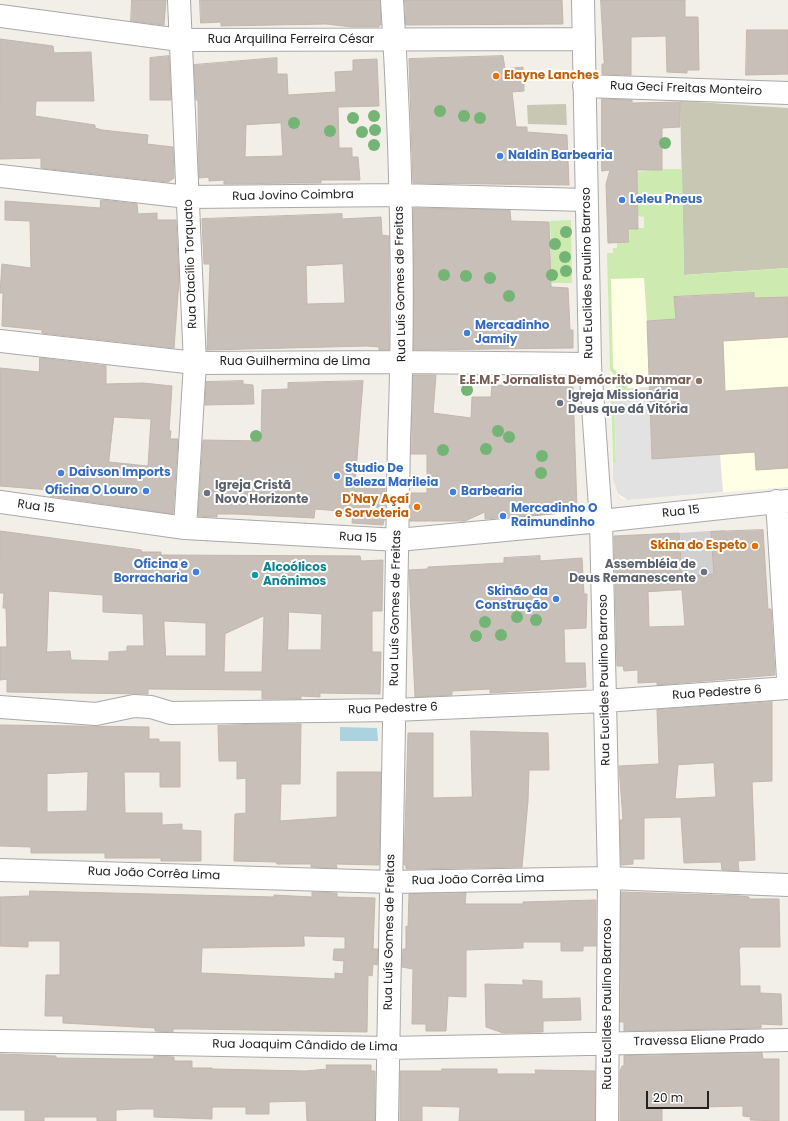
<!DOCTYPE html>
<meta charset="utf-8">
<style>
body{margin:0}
#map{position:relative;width:788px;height:1121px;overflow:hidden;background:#f2efe9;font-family:Poppins,sans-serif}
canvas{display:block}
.scale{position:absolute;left:646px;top:1091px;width:63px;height:18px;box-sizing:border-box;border:2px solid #222;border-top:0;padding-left:5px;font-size:12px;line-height:14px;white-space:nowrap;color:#222;-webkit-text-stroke:3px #fff;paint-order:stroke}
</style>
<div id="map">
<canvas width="788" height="1121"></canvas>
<div class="scale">20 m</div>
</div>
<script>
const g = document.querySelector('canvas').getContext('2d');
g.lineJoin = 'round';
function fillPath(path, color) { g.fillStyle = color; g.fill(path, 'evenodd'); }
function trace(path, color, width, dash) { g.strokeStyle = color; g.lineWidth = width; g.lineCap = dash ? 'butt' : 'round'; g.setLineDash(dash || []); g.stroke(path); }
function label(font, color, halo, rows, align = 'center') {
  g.font = font + ' Poppins,sans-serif'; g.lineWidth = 4; g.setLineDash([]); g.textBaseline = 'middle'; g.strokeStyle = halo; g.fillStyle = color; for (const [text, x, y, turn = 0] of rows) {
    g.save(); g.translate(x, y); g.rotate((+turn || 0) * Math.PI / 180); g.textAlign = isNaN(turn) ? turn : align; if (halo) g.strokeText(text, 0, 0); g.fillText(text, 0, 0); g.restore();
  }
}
fillPath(new Path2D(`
 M788,268v219l-160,13 -6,-2 -4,-4 -5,-14 -5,-201z`), '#ffffe5');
fillPath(new Path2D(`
 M725,530l4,82 -45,3 -5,-82z`), '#d0d0d0');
fillPath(new Path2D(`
 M680,101l108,7v160l-104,7z
 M566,104l1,21 -39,-1 -1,-19z`), '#c7c7b4');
fillPath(new Path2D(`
 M663,169h19l2,106 104,-7v29l-34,1v-5l-80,4 2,22 -29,2 -3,-43 -33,1 2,89 5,5h9v5c-7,0 -13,-1 -17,-8l-3,-117h6v-5h4v-6h13l-1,-14h15v-11l-6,-1 -1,-44z
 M571,220l1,63h-23l-5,-15h7l-1,-47z
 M619,384h8l1,6 -10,1 -4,4 2,68 -3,1 -2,-72z`), '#cdebb0');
fillPath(new Path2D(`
 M649,387l3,72 68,-5 3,38 -95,8 -10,-6 -5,-14v-16l3,-1 -2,-68 4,-4 9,-1 1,-2z`), '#e2e2e2');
fillPath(new Path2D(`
 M340,727l37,1 1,13h-38z`), '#aad3df');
const building = new Path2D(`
 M132,0h34l-2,25 -33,-4z
 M200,0h180l1,25h-2v2h-27l-26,-3 -105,2v-4l-20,1z
 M405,0h157l1,24 -157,1z
 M601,0h84v17h13l1,53h-12v3l-20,-1 -1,-36 -35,1v38l-29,-1v-10h2z
 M747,30h41v44l-42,1z
 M0,39l53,7 1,7 37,-1 3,49h-58l-1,15 60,9v3l7,2 46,5 -1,9 26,3 1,31 -6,4 -127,-14v-10l-41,1z
 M169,56l2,44h-21v-42z
 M503,56l2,13 18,-2 1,24 -12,1 4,35h11v5l40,3 2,50 -156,-2 -4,-124z
 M277,58v16h10l1,21 48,-3 -1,-20 18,-1v-11l24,-1 2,47 -41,1 1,41h13v9h6l2,23h-39v3h-26l-71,1v-4l-15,1v-4l-10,1 -1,-78h-2l-2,-35zM281,123l2,33 -38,1 1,-32z
 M602,99l30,1v3l48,-1v25l-18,1v42h-25l1,59h-10l1,13 -21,1 -2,-59 4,-14 -8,1z
 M101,200l36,4 1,10 19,-1v7h19l3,60 -5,68 -132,-15v-3l-40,-4 1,-33h-3l2,-29 29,4 -1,-47 -25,-1v-19l95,7z
 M414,208l96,2 1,11 38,1 2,65 17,1 2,42h3v18l-159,2z
 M342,214v5l39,-2 1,18 7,1v114h-10v-3l-12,-1 -160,4 3,-86h-6l-2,-45zM343,264l2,39 -38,1 -1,-38z
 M754,293v5l34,-1v40l-65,4 2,50 63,-4v81l-32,2 -1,-18 -103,7 -5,-138 29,-2 -2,-22z
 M40,358l66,8v18l37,-1 29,3 -3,45h2l-1,8h8l-5,75 -123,-18v-6l-50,-4v-118l39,4zM114,417l37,2 -3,47 -39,-4z
 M413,375h23l-3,38 38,5 1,-21h19l1,-12 81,2 4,124 -92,8v-7l-20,9h-55l1,-28h16v-39h-16z
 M243,381v3l10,1 1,19 -49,1 1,-23z
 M363,381l-8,103 30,3v33h-1l-1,5 -31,-2 1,-11 -38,-3 -1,9 -78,-4h-19v3l-19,-1 5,-76 58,1 1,-51 26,-1v-6z
 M763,530l5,79h3l4,66 -118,10v-3l-19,1v-13l-14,1 -1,-5h-6l-3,-130 65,-3 3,44 32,-3 -3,-42zM682,590l3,36 -36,1 -1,-35z
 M0,531l141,19 1,2h19v3l199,1 1,5 22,-1 -1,51h-10v41h9l-1,42 -60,-1v4l-19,-1v3h-39v-9l-114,-1v5l-141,-2v-13l-7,1v-33h7l-1,-39h-3l1,-15h-4zM49,591l54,4v17l40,2 1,32h-17v5l-18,1v9l-38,-1 -1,-9 -23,1zM289,612l33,2 -1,36h-33zM264,616l-2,56h-38l1,-38zM164,621l42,2v33h-40z
 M540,556v5l42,-3 2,36h3l-1,34 -22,1 1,34h20l1,24 -96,6v-4l-38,2v4l-37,2 -6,-127 19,-1v-2l76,-4v-5z
 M772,702v79l-20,1 3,78 -17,1 1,10 -17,-1 -1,-8 -37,1 -3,-46 -37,1v41h-11v5l-12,1 -1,-45h3l-4,-54 40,-2 -2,-54zM714,763l2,34 -41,2 3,-34z
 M260,724h41l-1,60h-19l-1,37 57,-4v-45h44l-2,93 -43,-1 1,4 -26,-1v-3h-34l-1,-2 -42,-1 1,-47 11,-1v-35l-9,1v-18h-18l-1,-35z
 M0,725l149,2v12h10v3h21v45h-20v-15h-36l1,41h37v12l20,-1v6l19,1v30h-40v-3h-56v-5h-74v-6l-31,-1zM88,772l-1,39 -40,1v-38z
 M471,731l77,2 1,37h-20l-1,31 -6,66 -116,2v-4h-2l4,-132h25v65l39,-1z
 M30,891l244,6v-2l38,2v-5l25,1v4l38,1 -2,51h5l-1,16 -4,-1 -1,12 -4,-1 -1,57 -173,-3h-21v3l-18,-1v-3l-92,-5v-7h-18l1,-41h14v-34h-32v6l-28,-1v-49l29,-1zM304,936l41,1v12h-11l-1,11 11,1 -1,13 -8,-1v6l-134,-6 1,-25 102,-2z
 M621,892l120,4 8,1v2h30l1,48h-39l-2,3 1,19v17h20v7l21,1 1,31 -21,-1v4l-137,3v-9h-4z
 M466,893l-1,11h58v-2l73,-2v46h-13v5h-22v-9h-38v6l-57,2v47l-18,-1 -2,35h-20v-7h-14l1,-55 -11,-2 1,-18h3v-23l2,1 1,-33z
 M523,980l19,1v18l38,-1 1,22 -38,1v11l-40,1 -17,-6 -1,-43 38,1z
 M762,1053l1,6h16v62l-29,-1 1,-3 -8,-1v-10l-81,2v13h-42v-50l2,-5h2v-10z
 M0,1054l56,2v2l69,1h29v-3l20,1v4h18v7h20v1l94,2 21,-2 -1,-4h45v6h4v50h-68l-1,-20 -37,1v12h-23v-7h-34v12l-58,-2v-8h-18l-20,1v11h-19v-4h-53v4h-19v-11h-25z
 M442,1069h55v5h39l-1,-4 60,1v50h-136l1,-14 -38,-1v15h-22v-50h42z`);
fillPath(building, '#c7bfb8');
trace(building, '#c4b6ab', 1);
const minor = new Path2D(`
 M179,0l16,363 -10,165
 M583,0l7,364 11,157 4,180 4,177 -2,243
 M0,16l180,24 404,-1
 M584,86l204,7
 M0,176l188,21 212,-2 186,5
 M0,341l195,22 207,-1 188,2
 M777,501l11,177
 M0,502l185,26 213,12 203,-19 187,-20
 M0,707l96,7 38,-8 17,1 20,6 223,-3 211,-9 183,-13
 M0,870l391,12 218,-4 179,7
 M0,1041l388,7 400,-8
 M387,1121l12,-682c6,-146 2,-293 -7,-439`);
trace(minor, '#a9a9a9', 24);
trace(minor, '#fff', 22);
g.fillStyle = '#74b475';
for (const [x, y] of [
 [440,111],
 [374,116],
 [464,116],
 [353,118],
 [480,118],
 [294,123],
 [375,130],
 [330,131],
 [362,132],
 [665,143],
 [374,145],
 [566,232],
 [555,244],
 [565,257],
 [566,271],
 [444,275],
 [552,275],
 [466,276],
 [490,278],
 [509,296],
 [467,390],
 [498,431],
 [256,436],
 [509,437],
 [486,449],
 [443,450],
 [542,456],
 [541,473],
 [517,617],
 [536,620],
 [485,622],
 [501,635],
 [476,636]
]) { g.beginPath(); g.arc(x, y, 6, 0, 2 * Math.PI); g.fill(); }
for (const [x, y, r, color] of [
 [496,76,4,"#e8710a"],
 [500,156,4,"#3f7fe0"],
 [622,200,4,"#3f7fe0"],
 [467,333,4,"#3f7fe0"],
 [699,381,4,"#8d6e63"],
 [560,403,4,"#6b7280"],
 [61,473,4,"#3f7fe0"],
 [337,476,4,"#3f7fe0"],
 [146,491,4,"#3f7fe0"],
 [453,492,4,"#3f7fe0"],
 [207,493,4,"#6b7280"],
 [417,507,4,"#e8710a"],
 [503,516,4,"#3f7fe0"],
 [755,546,4,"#e8710a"],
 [196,572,4,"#3f7fe0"],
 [704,572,4,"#6b7280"],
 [255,575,4,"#0f9aa8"],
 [556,599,4,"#3f7fe0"]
]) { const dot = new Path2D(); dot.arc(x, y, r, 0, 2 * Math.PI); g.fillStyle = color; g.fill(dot); trace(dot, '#fff', 1.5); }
label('12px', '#222', '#fff', [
 ["Rua Arquilina Ferreira César",291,40],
 ["Rua Geci Freitas Monteiro",686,89,2],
 ["Rua Jovino Coimbra",293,196,-1],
 ["Rua Otacílio Torquato",191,264,-92],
 ["Rua Euclides Paulino Barroso",588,273,-91],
 ["Rua Luís Gomes de Freitas",401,284,-91],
 ["Rua Guilhermina de Lima",295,362],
 ["Rua 15",36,507,8],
 ["Rua 15",681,512,-6],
 ["Rua 15",358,538,3],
 ["Rua Luís Gomes de Freitas",396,608,-89],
 ["Rua Euclides Paulino Barroso",605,680,-91],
 ["Rua Pedestre 6",717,693,-4],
 ["Rua Pedestre 6",393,709,-2],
 ["Rua João Corrêa Lima",154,874,2],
 ["Rua João Corrêa Lima",478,880,-1],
 ["Rua Luís Gomes de Freitas",390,932,-89],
 ["Rua Euclides Paulino Barroso",608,1004,-90],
 ["Travessa Eliane Prado",699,1041,-1],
 ["Rua Joaquim Cândido de Lima",305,1046,1]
]);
label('bold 12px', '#c56008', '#fff', [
 ["Elayne Lanches",504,76,"left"],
 ["D'Nay Açaí",409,500],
 ["e Sorveteria",409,514],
 ["Skina do Espeto",747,546]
], 'right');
label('bold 12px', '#366cbe', '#fff', [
 ["Naldin Barbearia",508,156],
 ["Leleu Pneus",630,200],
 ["Mercadinho",475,326],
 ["Jamily",475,340],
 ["Studio De",345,469],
 ["Beleza Marileia",345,483],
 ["Daivson Imports",69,473],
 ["Oficina O Louro",138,491,"right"],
 ["Barbearia",461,492],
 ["Mercadinho O",511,509],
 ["Raimundinho",511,523],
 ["Oficina e",188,565,"right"],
 ["Borracharia",188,579,"right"],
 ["Skinão da",548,592,"right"],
 ["Construção",548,606,"right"]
], 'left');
label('bold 12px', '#785e54', '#fff', [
 ["E.E.M.F Jornalista Demócrito Dummar",691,381]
], 'right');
label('bold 12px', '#5b616d', '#fff', [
 ["Igreja Missionária",568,396],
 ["Deus que dá Vitória",568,410],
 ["Igreja Cristã",215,486],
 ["Novo Horizonte",215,500],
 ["Assembléia de",696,565,"right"],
 ["Deus Remanescente",696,579,"right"]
], 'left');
label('bold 12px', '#0d838f', '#fff', [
 ["Alcoólicos",263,568],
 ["Anônimos",263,582]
], 'left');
</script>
